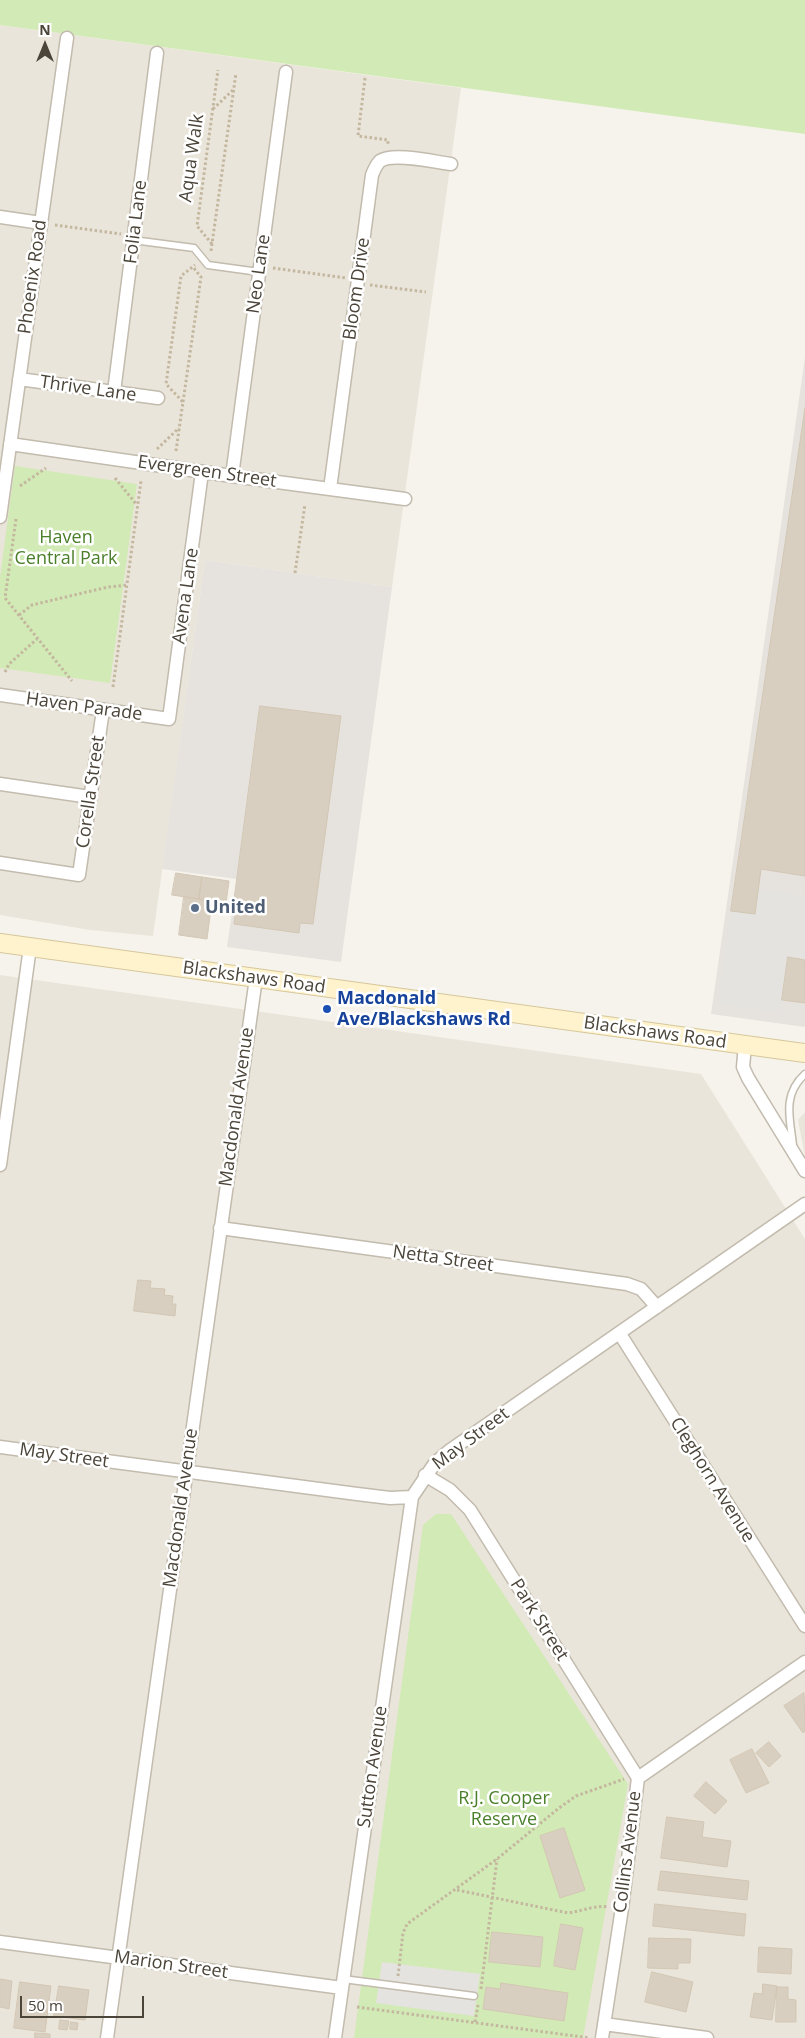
<!DOCTYPE html>
<style>
body{margin:0}
#map{position:relative;width:805px;height:2038px;overflow:hidden;background:#f6f3ec;font-family:"Open Sans",sans-serif}
canvas{display:block}
.north{position:absolute;left:20px;top:20px;width:50px;height:50px;-webkit-text-stroke:4px #fff;paint-order:stroke;rotate:0deg;font-size:14px;font-weight:700;line-height:20px;text-align:center;color:#4b4439}
.north::after{content:'';display:block;margin:auto;width:18px;height:22px;background:#4b4439;clip-path:polygon(50% 0,100% 100%,50% 72%,0 100%)}
.scale{position:absolute;left:20px;top:1996px;width:124px;height:22px;box-sizing:border-box;border:2px solid #4b4439;border-top:0;padding-left:6px;font-size:15px;line-height:18px;white-space:nowrap;color:#4b4439;-webkit-text-stroke:4px #fff;paint-order:stroke}
</style>
<div id="map">
<canvas width="805" height="2038"></canvas>
<div class="north">N</div>
<div class="scale">50 m</div>
</div>
<script>
const g = document.querySelector('canvas').getContext('2d');
g.lineJoin = 'round';
function fillPath(path, color) { g.fillStyle = color; g.fill(path, 'evenodd'); }
function trace(path, color, width, dash) { g.strokeStyle = color; g.lineWidth = width; g.lineCap = dash ? 'butt' : 'round'; g.setLineDash(dash || []); g.stroke(path); }
function label(font, color, halo, rows, align = 'center') {
  g.font = font + ' "Open Sans",sans-serif'; g.lineWidth = 5; g.setLineDash([]); g.textBaseline = 'middle'; g.strokeStyle = halo; g.fillStyle = color; for (const [text, x, y, turn = 0] of rows) {
    g.save(); g.translate(x, y); g.rotate((+turn || 0) * Math.PI / 180); g.textAlign = isNaN(turn) ? turn : align; if (halo) g.strokeText(text, 0, 0); g.fillText(text, 0, 0); g.restore();
  }
}
fillPath(new Path2D(`
 M0,25l461,63 -69,499 -187,-27 -52,376 -63,-6 -90,-15z
 M0,975l701,99 104,165v799h-805z
 M805,1112v45l-7,-37z`), '#eae5da');
fillPath(new Path2D(`
 M805,357v670l-94,-13z
 M205,560l187,27 -51,375 -114,-15 10,-68 -75,-10z`), '#e6e2dd');
fillPath(new Path2D(`
 M0,0h805v134l-805,-109z
 M15,466l122,18 -27,199 -110,-15v-91z
 M436,1514h15l177,270 -45,254h-229l69,-513z`), '#d2eab5');
fillPath(new Path2D(`
 M759,889l46,7v64l-17,-2 -8,55 -62,-9 13,-93 24,3z
 M382,1962l98,12 -6,42 -98,-13z`), '#e5e3e0');
const building = new Path2D(`
 M805,408v468l-44,-7 -6,45 -24,-3z
 M260,706l81,10 -28,208 -13,-1 -1,10 -65,-9 2,-14h-3z
 M176,873l26,4 -3,22 -27,-4z
 M202,877l27,4 -3,22 -27,-4z
 M184,897l28,4 -5,38 -28,-4z
 M788,957l17,3v43l-23,-3z
 M138,1280l13,1 -1,7 15,1 -1,6 9,1 -1,8h4l-1,12 -41,-5z
 M804,1693l1,38 -2,2 -19,-27z
 M769,1742l12,14 -12,11 -13,-14z
 M752,1749l17,34 -23,10 -16,-33z
 M706,1782l21,19 -12,13 -21,-18z
 M667,1817l37,5 -2,15 29,4 -4,26 -66,-9z
 M564,1828l21,62 -25,8 -20,-62z
 M661,1871l88,10 -2,19 -89,-10z
 M655,1904l91,10 -2,22 -91,-10z
 M561,1924l22,4 -8,42 -21,-4z
 M492,1932l51,5 -3,30 -51,-5z
 M649,1938l42,1 -1,24h-12v6l-30,-1z
 M759,1947l33,2 -1,25 -33,-2z
 M652,1972l41,10 -7,30 -41,-10z
 M0,1979l12,2 -3,28 -9,-2z
 M20,1982l31,4 -6,46 -31,-4z
 M501,1983l67,10 -4,28 -81,-12 3,-22 14,2z
 M763,1984l14,2 -5,34 -22,-3 4,-24 8,1z
 M59,1986l30,4 -4,30 -31,-4z
 M777,1987h11v12l8,1v22h-20z
 M60,2020l9,1 -2,9 -8,-1z
 M71,2022l7,1 -1,7 -7,-1z
 M35,2033l15,1v4h-15z`);
fillPath(building, '#d8cfc1');
trace(building, '#d3c7b4', 1);
const service = new Path2D(`
 M133,240l61,8 14,17 51,7
 M793,1145c-3,-27 -11,-50 12,-71
 M343,1979l131,17`);
const minor = new Path2D(`
 M0,217l41,6
 M19,379l139,19
 M114,392l43,-339
 M10,444l222,32 173,23
 M232,476l54,-404
 M330,489l42,-314c2,-5 4,-10 8,-14 13,-9 55,1 71,3
 M0,517l67,-479
 M0,695l169,24 33,-247
 M0,784l90,13
 M0,863l79,12 24,-165
 M745,1045l-2,22 5,11 57,93
 M0,1165l30,-218
 M220,1228l407,56 14,5 16,18
 M620,1334l185,292
 M0,1447l357,47 33,4 22,-1 23,-34 14,-12 356,-247
 M425,1475l25,15 20,20 168,268
 M0,1942l342,46
 M604,2024l103,14
 M107,2038l149,-1060
 M335,2038l77,-541
 M602,2038l20,-130 16,-130 167,-116`);
const secondary = new Path2D(`
 M0,943l805,110`);
trace(service, '#c2bbae', 9);
trace(minor, '#c2bbae', 15);
trace(secondary, '#d6c79b', 20);
trace(new Path2D(`
 M365,78l-7,58 30,4v5
 M213,109l21,-20
 M55,225l66,9
 M212,244l-15,-18 21,-156
 M211,251l25,-178
 M273,268l73,10
 M370,285l56,7
 M183,402l18,-125 -8,-10
 M157,449l22,-21
 M176,451l7,-49 -17,-18 15,-108 14,-11
 M115,478l22,27
 M20,486l26,-18
 M16,519l-11,79 67,83
 M295,573l10,-69
 M19,615l13,-10 76,-18 19,-2
 M5,672l4,-8 28,-25
 M113,687l28,-206
 M457,1890l111,23c15,-2 26,-8 41,-6
 M398,1976l5,-43 4,-9 90,-65 62,-51 17,-12 48,-17
 M481,1989l16,-130
 M357,2007l233,31
 M475,2022l3,-17`), '#c4b79f', 3, [2.5, 2.5]);
trace(service, '#fff', 6);
trace(minor, '#fff', 12);
trace(secondary, '#fff3cd', 18);
for (const [x, y, r, color] of [
 [195,908,5,"#5c6f8a"],
 [327,1009,5,"#1a4fb4"]
]) { const dot = new Path2D(); dot.arc(x, y, r, 0, 2 * Math.PI); g.fillStyle = color; g.fill(dot); trace(dot, '#fff', 2); }
label('18px', '#4b4439', '#fff', [
 ["Aqua Walk",192,158,-82],
 ["Folia Lane",136,222,-83],
 ["Neo Lane",259,274,-82],
 ["Phoenix Road",33,277,-82],
 ["Bloom Drive",357,289,-82],
 ["Thrive Lane",88,389,8],
 ["Evergreen Street",207,472,8],
 ["Avena Lane",186,596,-82],
 ["Haven Parade",84,707,8],
 ["Corella Street",91,792,-82],
 ["Blackshaws Road",254,978,8],
 ["Blackshaws Road",655,1033,8],
 ["Macdonald Avenue",237,1107,-82],
 ["Netta Street",443,1259,8],
 ["May Street",471,1439,-37],
 ["May Street",64,1456,8],
 ["Cleghorn Avenue",712,1480,58],
 ["Macdonald Avenue",181,1508,-82],
 ["Park Street",539,1620,58],
 ["Sutton Avenue",373,1767,-82],
 ["Collins Avenue",628,1852,-83],
 ["Marion Street",171,1965,8]
]);
label('18px', '#4a7f2a', '#fff', [
 ["Haven",66,538],
 ["Central Park",66,559],
 ["R.J. Cooper",504,1799],
 ["Reserve",504,1820]
]);
label('bold 18px', '#4e5e75', '#fff', [
 ["United",205,908]
], 'left');
label('bold 18px', '#164399', '#fff', [
 ["Macdonald",337,999],
 ["Ave/Blackshaws Rd",337,1020]
], 'left');
</script>
